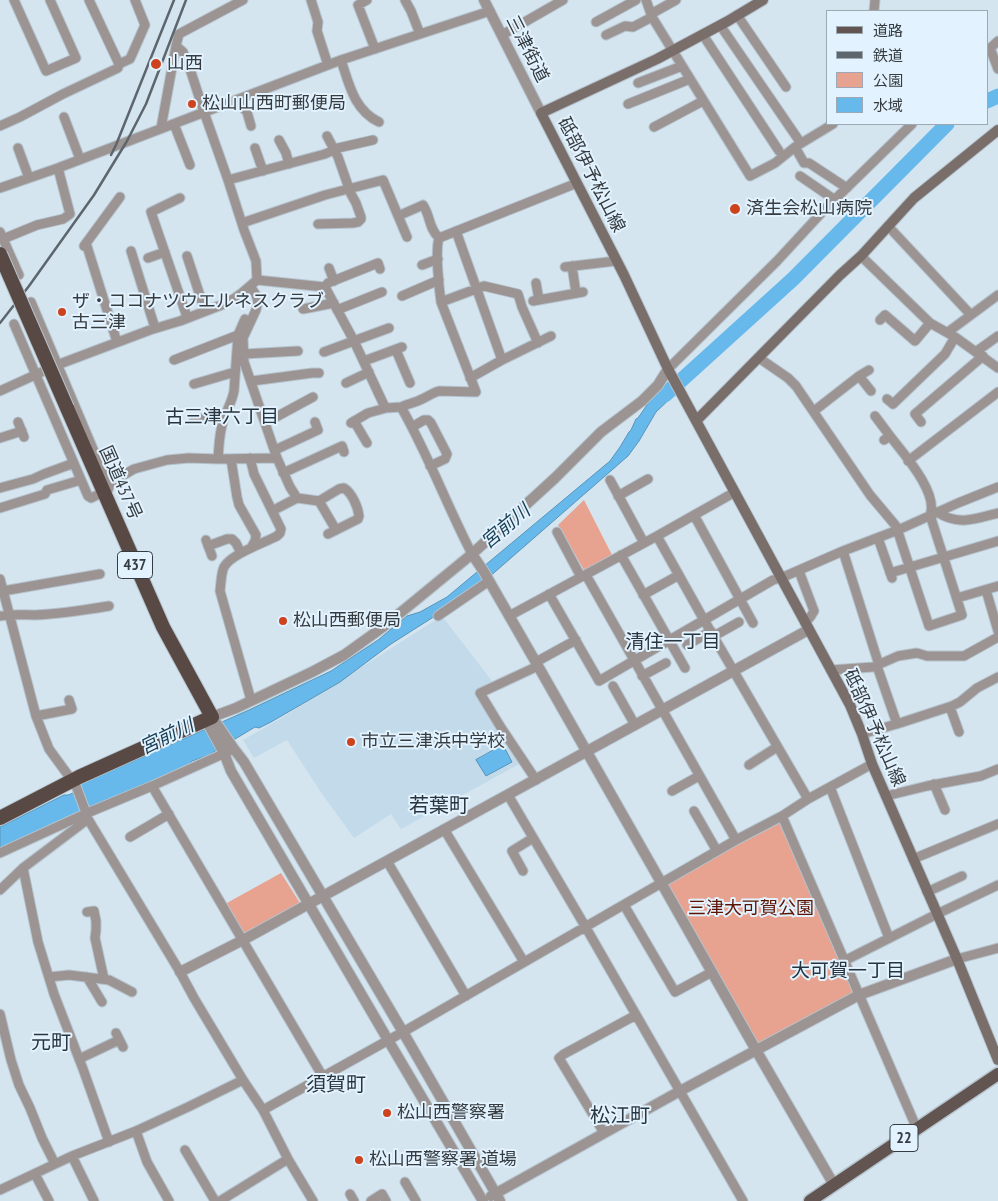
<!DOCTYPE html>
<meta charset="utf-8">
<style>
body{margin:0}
#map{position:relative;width:998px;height:1201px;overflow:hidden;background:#d5e5f0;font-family:"PT Sans Narrow","Noto Sans JP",sans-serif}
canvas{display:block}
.legend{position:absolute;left:826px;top:10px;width:162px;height:115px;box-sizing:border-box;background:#e2f2fe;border:1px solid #9da9b2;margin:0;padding:6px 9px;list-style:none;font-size:15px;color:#363c40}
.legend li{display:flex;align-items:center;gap:10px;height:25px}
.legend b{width:25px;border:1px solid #9da9b2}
</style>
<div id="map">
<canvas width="998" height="1201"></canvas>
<ul class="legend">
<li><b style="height:6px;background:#625450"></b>道路</li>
<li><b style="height:6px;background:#5d666c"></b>鉄道</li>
<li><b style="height:14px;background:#e8a390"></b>公園</li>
<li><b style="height:14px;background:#67b9ec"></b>水域</li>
</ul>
</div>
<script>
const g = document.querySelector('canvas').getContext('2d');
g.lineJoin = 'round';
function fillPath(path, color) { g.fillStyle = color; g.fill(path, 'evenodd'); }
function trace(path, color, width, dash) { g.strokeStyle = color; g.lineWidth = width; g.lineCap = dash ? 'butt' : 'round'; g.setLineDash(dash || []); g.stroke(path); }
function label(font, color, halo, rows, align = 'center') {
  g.font = font + ' "PT Sans Narrow","Noto Sans JP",sans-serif'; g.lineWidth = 4; g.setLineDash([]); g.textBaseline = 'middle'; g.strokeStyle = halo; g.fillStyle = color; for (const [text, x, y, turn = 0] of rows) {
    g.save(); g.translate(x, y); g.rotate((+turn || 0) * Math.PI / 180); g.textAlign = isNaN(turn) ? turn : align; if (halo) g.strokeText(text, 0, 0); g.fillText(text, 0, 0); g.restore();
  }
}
fillPath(new Path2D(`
 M442,616l50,65 -16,10 45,72 -120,66 -10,-15 -37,24 -34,-47 -33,-51 -33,18 -11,-18 35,-20z`), '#c2dae9');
fillPath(new Path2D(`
 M584,500l28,55 -28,15 -26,-45z
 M781,819l75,175 -99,52 -91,-161z
 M281,873l19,30 -57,33 -18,-32z`), '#e8a390');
const water = new Path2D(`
 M669,382l7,11 -20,19 -17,29 -11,15 -148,129 -26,19 -63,40 -51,38 -69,40 -12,6 -4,-1 -48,29 -15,5 -2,3 -105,46 -85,38v-21l64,-32h4l10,-4 1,-6 170,-75 82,-39 47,-31 29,-24 13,-4 27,-15 163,-136 10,-14 9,-15 2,-2 5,-11 2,-1 11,-16z
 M503,745l9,17 -26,14 -10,-16z`);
fillPath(water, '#67b9ec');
trace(water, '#5894b8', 1);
trace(new Path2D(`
 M987,101l11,-5
 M665,395l128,-116 154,-155`), '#67b9ec', 15);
const minor = new Path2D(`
 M14,0l32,71 30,-13 -26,-58
 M89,0l30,64 11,-5 15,-34 -10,-25
 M311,0l7,22 -1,9 11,34
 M367,0l-9,5 17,44
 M405,0l6,11 9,23
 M646,0l6,17 98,159 25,-13 20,-16 38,-23
 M874,11l1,-11
 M651,14l25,-14
 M737,15l49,72
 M596,22l40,-22
 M720,25l78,114
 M502,35l61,-35
 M606,35l19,-9 8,1 19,-10
 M703,35l76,116
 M990,48l8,21
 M987,51l11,-10
 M341,60c8,24 13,50 38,62
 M638,83l44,-17
 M236,100l11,12 4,14
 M628,104l62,-25
 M64,117l16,42
 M174,124l16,41
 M0,126l20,-9 43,-23 55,-26 1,-4
 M654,127l49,-26
 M161,128l15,-82 3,-12 64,-34
 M279,140l7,13 3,11
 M795,147l9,16h5l38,25
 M18,148l11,30
 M255,148l8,23
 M800,176l35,24
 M228,180l97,-26 13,-6 35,-8
 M0,188l58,-20 283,-108 149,-49
 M180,198l-29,14 36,105
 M398,216l25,-11c8,12 5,22 16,33
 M242,223l83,-28 58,-15 24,57
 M318,224l35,-1 5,-1 3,-3v-2l-5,-14 -5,-9 -13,-37 -11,-21
 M888,226l83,89
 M456,231l46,129
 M0,232l19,43
 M3,239l34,-14 26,-6 3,-2 4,-3 -12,-46
 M86,243l31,99
 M84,246l36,-49
 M131,251l24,77
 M187,256l18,55
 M861,256l69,67 25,14 43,31
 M148,258l17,-6
 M422,265l16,-6
 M572,266l4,27
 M565,267l51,-6
 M329,268l5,13
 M257,280l68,7 29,54 29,62 3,5 15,-1c27,47 46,99 71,147
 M536,283l3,17
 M250,286l6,9 2,6 -2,9 -13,28 1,24 33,96 13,29 7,11
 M325,287l3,-4 50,-20 2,6
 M402,296l37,-16
 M533,301l50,-9
 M441,302l43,-16 34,8 4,13 16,36
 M303,309l31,-6
 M337,310l45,-18
 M880,320l5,-5 30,26 15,-18
 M14,324l74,172 3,2 17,-8 1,-3 -78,-185
 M948,332l50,-37
 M396,350l14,33
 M977,351l21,-15
 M324,352l65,-24
 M244,354l54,-3
 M759,358l29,20 8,8 74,109 26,31 33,100 33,-11 -32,-100c9,-22 -27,-62 -40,-79l-6,4
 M174,360l64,-25
 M364,361l38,-14
 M668,369l109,-108 48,-52 87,-85
 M859,376l12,15
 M470,378l32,-18 49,-24
 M252,381l60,-8h7
 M346,383l23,-11
 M194,384l41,-12
 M0,391l57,-26 93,-35 30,-9 44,-17 11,-6 8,-6 14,-12 -1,-19 -12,-31 -16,-50 -24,-68 -14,-43 -7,-17 -7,-6
 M887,399l6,5 52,-50 10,-17
 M401,407c6,-3 13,-4 19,-7 7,-3 12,-7 19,-9l37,1 -35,-90c-2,-14 -6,-51 -2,-64l138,-55
 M814,411l45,-35 10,-6
 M875,416l15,20
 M194,419l12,-1 4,-2 14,2
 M354,421l13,22
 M18,422l6,15
 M921,422l-6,-8 68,-58
 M265,423l48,-26
 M351,423l17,-10 18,-5
 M412,427l12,-7h4l3,3 16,31 -2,5 -15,7
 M0,438l22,-7
 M275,450l43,-20 -3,-8
 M250,458l4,16 27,55 -1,4 -3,3c-13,7 -46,18 -53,31 -3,6 -3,17 -4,24l31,109
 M218,459c1,-12 1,-25 5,-37 3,-11 9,-20 11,-31l4,-56 7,-16
 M231,459l6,38 2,8 17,30 -1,6 -4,7
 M908,461l90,-69
 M283,473l59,-27 2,6
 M610,480l34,63
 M108,484l26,-15 33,-9 22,-2 29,1 59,-1
 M0,488l33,-9 11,-5 30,-11
 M618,496l30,-17
 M319,501l17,29
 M0,508l45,-14 2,-4 34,-10
 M272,511l25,-13 22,3 20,-12 5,-1c8,5 14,19 15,28l-1,3 -30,15
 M937,512c21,14 38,7 61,1
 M694,515l59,108
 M557,532l24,45
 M657,536l47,84 104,179
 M878,538l14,40
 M206,540l6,16
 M208,546l19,-7h5l4,4 5,10
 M843,551l36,114
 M621,555l64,113
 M799,571l15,40 -3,5 -6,7
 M890,573l108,-32
 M586,575l150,265
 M0,579l36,137 13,33 27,37 9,24v4l95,158 14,26 49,82 20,30 25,49 25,42
 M986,590l12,41
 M3,591l97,-17
 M549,594l50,87 174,-101 8,-2 62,-27 55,-21 60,-27 40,-16
 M643,595l36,-20
 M957,598l41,-12
 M0,616c12,-2 23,-1 35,-1 25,-1 50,-5 74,-9
 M438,616l51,-35
 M509,616l148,-80 78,-44
 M714,636l25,-14
 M687,645l24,-14
 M536,662l40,-22
 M877,666l20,58
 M831,670l42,-3 25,-11 19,-3 10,3h37l34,-19
 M642,676l24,-13
 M613,686l22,39
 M950,707l9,25
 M36,716l36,-7 -3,-9
 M862,734l38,-11 52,-17 8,-4 17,-14 21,-11
 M749,765l28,-18
 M536,780l-36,-54 -20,-33 58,-27
 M934,784l11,26
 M152,786l171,291
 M830,787l59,151
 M672,791l27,-15
 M508,795l77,131 158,275
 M886,796l41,-10 54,-10 17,-7
 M694,811l23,40
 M782,816l135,313
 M444,829l80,133
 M130,837l39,-23
 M0,853l85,-39 67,-28 82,-37
 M913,859l85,-35
 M387,861l79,135
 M23,868l15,74 16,52 29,75 26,73
 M523,871l-11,-20 21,-13
 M0,890l23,-22 65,-49
 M927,892l35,-16
 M624,905l51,87 37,-20
 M87,912l7,-1 2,10v9l-1,8 9,41
 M957,959l41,-11
 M844,961l93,-47 61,-29
 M49,977l20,-2 40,5 23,12
 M87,977l15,25
 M0,1014l11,46 8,25 11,23 12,30 13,26
 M116,1033l7,14
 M79,1059l40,-19
 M263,1110l140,-78 333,-192 46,-24 26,-17 64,-35
 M136,1131l11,31 22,39
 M604,1133l-45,-75 5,-4 72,-39
 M185,1150l30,51
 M72,1156l22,45
 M35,1174l14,27
 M405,1182l11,19
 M0,1190l72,-34 64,-25 52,-24 55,-27
 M350,1194l4,7
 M220,1201l68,-42
 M371,1201l11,-7 4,7`);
const tertiary = new Path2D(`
 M484,0l57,113
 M472,554l12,18 54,94 124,218 94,166 78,135
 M206,720l18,33 7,18 157,269 95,161
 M180,972l63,-32 91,-50 474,-260
 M491,1196l189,-105 179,-96 98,-36
 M500,1201l-97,-169 -159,-270 -10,-13 -22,-32 24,-9 76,-36 32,-17 39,-28 89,-73 83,-76 46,-46 41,-31 16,-16 10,-16`);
const secondary = new Path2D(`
 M763,0l-35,21 -71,38 -116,54 83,162 44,94 182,336 12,29 10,30 85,195 41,101
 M696,421l144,-146 21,-19 53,-58 84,-68`);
const primary = new Path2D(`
 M810,1201l188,-127`);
const trunk = new Path2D(`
 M0,818l79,-41 133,-60 -49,-90 -96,-219`);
trace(minor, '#b5c3cd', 11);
trace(tertiary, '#b5c3cd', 12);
trace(secondary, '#b5c3cd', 12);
trace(primary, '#b5c3cd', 15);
trace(trunk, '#b5c3cd', 16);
trace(minor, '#9c9492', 9);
trace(tertiary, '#9c9492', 10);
trace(secondary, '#7a6e6b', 10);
trace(primary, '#625450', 12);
trace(trunk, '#584944', 14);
trace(new Path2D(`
 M111,155l5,-10 58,-145
 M0,323l29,-37 65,-91 33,-54 19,-37 40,-104`), '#5d666c', 2.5);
const trunkBridge = new Path2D(`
 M0,254l67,154`);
trace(trunkBridge, '#b5c3cd', 16, []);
trace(trunkBridge, '#584944', 14);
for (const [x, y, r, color] of [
 [156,64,6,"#cc431d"],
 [192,104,5,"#cc431d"],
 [735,209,6,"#cc431d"],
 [62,312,5,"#cc431d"],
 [283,621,5,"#cc431d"],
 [351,742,5,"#cc431d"],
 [387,1113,5,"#cc431d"],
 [359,1160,5,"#cc431d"]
]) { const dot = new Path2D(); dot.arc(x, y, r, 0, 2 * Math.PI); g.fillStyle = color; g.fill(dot); trace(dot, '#e2f2fe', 2); }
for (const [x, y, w] of [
 [135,565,35],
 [904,1138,28]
]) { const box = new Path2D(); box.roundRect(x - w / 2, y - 13.5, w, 27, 4); g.fillStyle = '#e2f2fe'; g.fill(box); trace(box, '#363c40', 1); }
label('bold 16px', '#363c40', null, [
 ["437",135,565],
 ["22",904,1138]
]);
label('18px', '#363c40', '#e2f2fe', [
 ["三津街道",527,49,63],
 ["砥部伊予松山線",591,175,63],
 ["国道437号",120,483,66],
 ["砥部伊予松山線",874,728,66]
]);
label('18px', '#363c40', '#e2f2fe', [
 ["山西",167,64],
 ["松山山西町郵便局",202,104],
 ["済生会松山病院",746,209],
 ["ザ・ココナツウエルネスクラブ",72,302],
 ["古三津",72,323],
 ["松山西郵便局",293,621],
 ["市立三津浜中学校",361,742],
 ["松山西警察署",397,1113],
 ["松山西警察署 道場",369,1160]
], 'left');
label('18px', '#5e1300', '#e2f2fe', [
 ["三津大可賀公園",751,909]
]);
label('19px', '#29353e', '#e2f2fe', [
 ["古三津六丁目",222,418],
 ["清住一丁目",673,643],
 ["大可賀一丁目",848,972]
]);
label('italic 19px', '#183c51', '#e2f2fe', [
 ["宮前川",506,527,-40],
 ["宮前川",167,737,-26]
]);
label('20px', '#29353e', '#e2f2fe', [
 ["若葉町",439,806],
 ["元町",51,1043],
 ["須賀町",336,1085],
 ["松江町",620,1116]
]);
</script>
